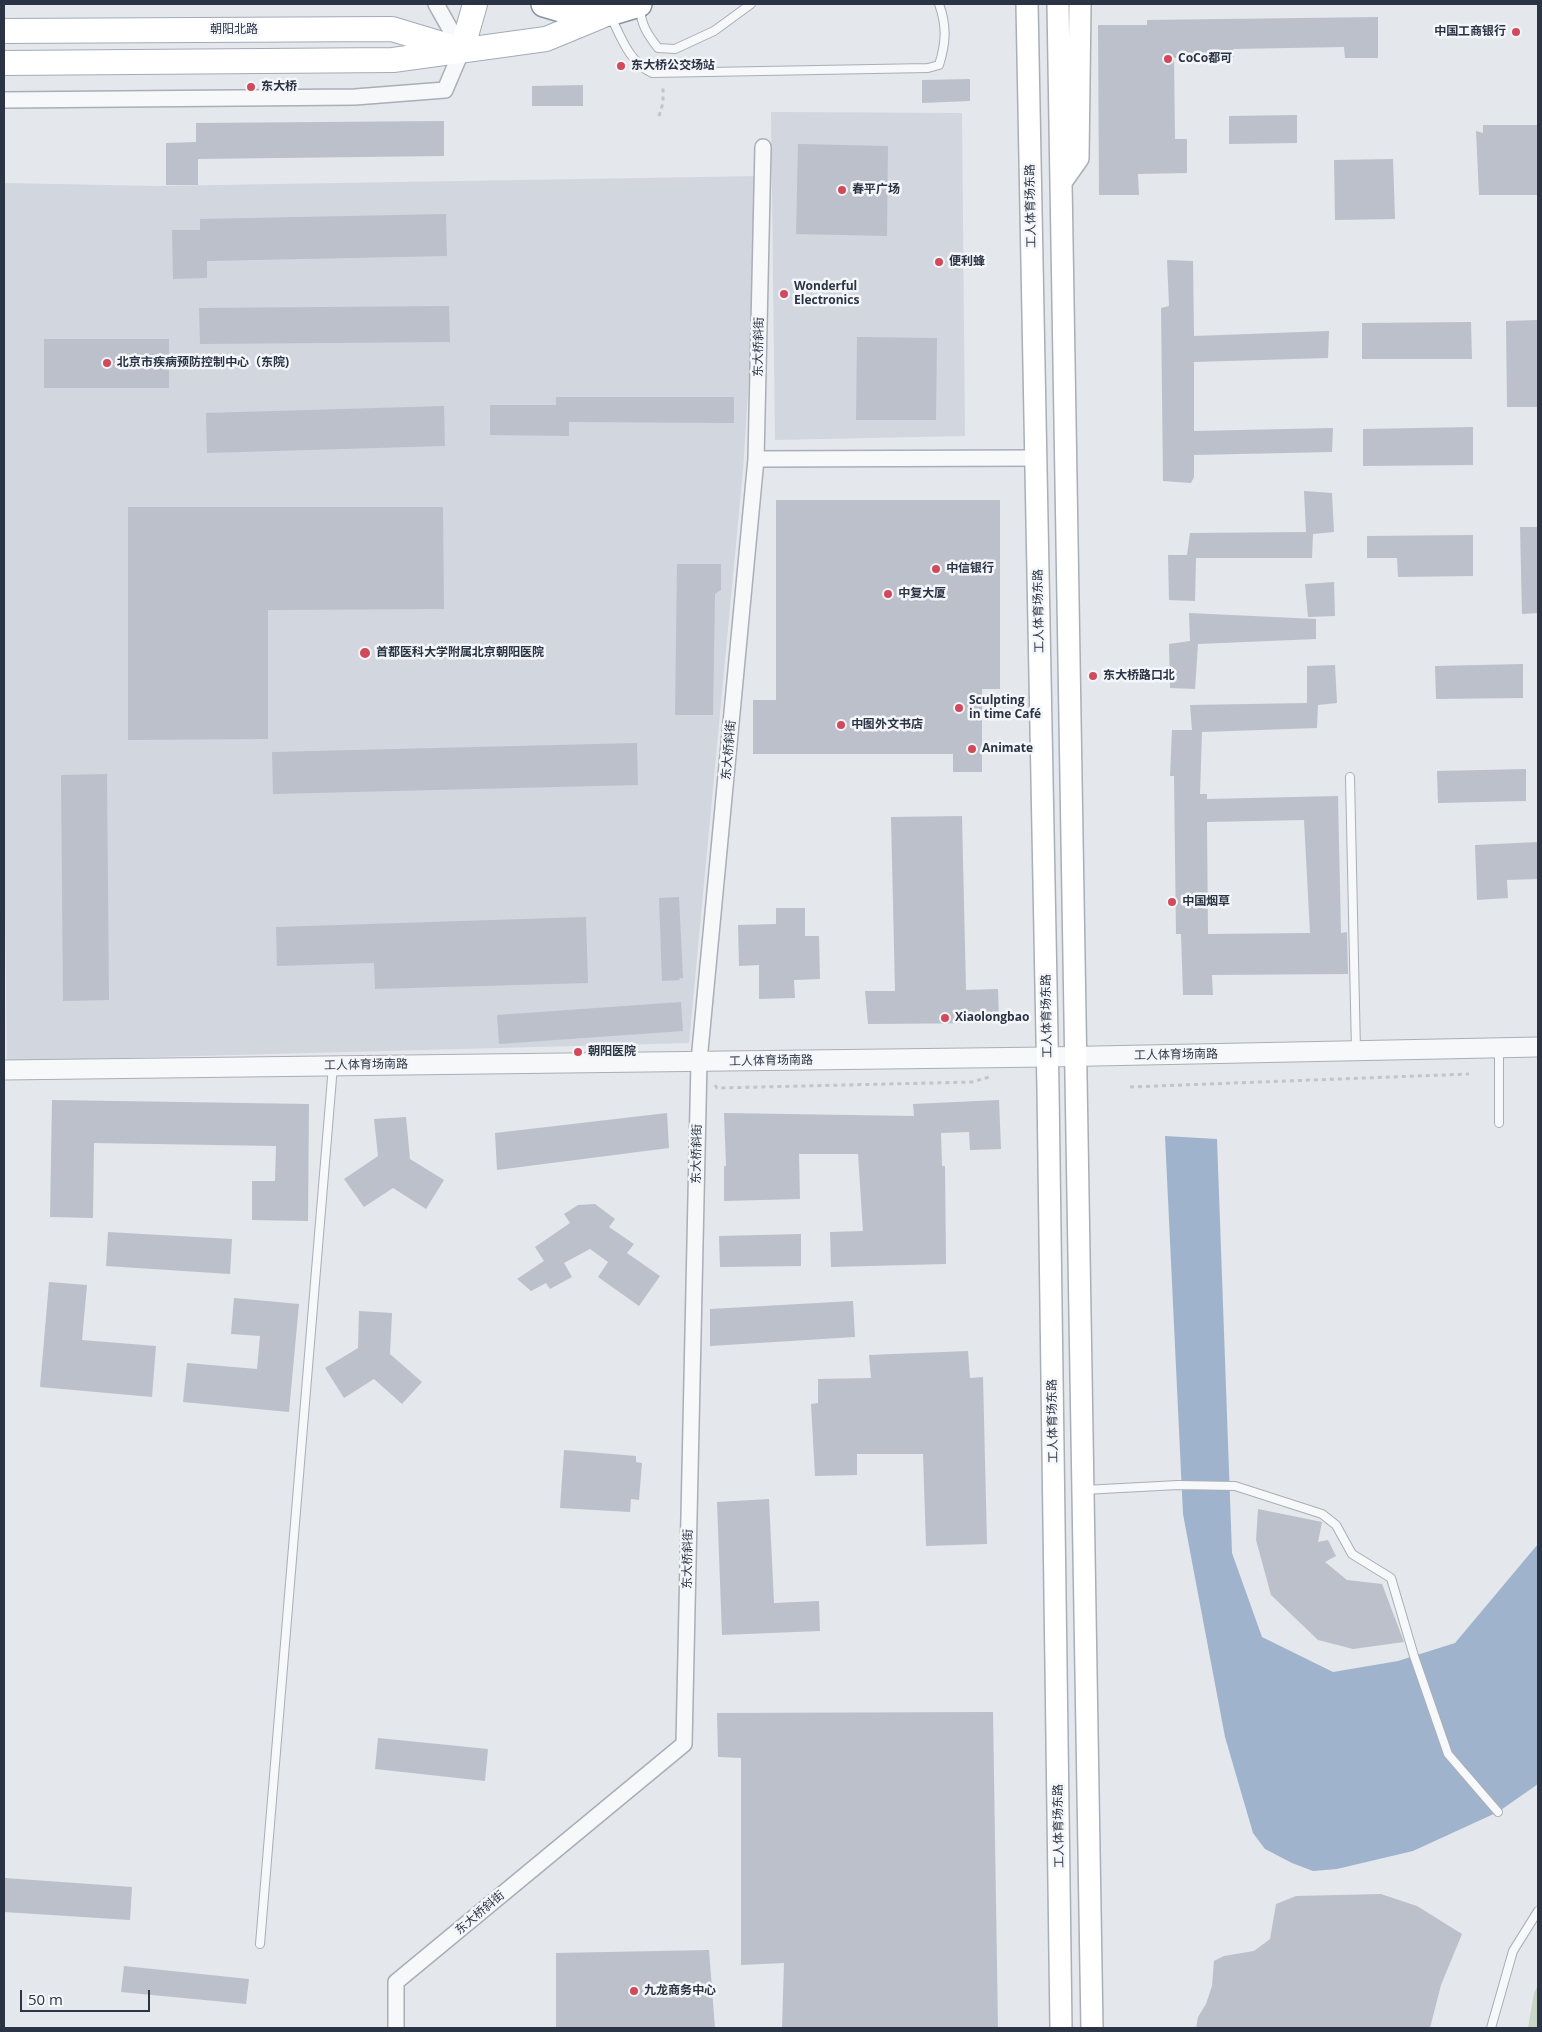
<!DOCTYPE html>
<meta charset="utf-8">
<style>
body{margin:0}
#map{position:relative;width:1542px;height:2032px;overflow:hidden;background:#e4e7ec;font-family:"Open Sans",sans-serif}
canvas{display:block}
.frame{position:absolute;inset:0;border:5px solid #2b3445;pointer-events:none}
.scale{position:absolute;left:20px;top:1990px;width:130px;height:22px;box-sizing:border-box;border:2px solid #2b3445;border-top:0;padding-left:6px;font-size:15px;line-height:18px;white-space:nowrap;color:#2b3445;-webkit-text-stroke:4px #f4f6f9;paint-order:stroke}
</style>
<div id="map">
<canvas width="1542" height="2032"></canvas>
<div class="frame"></div>
<div class="scale">50 m</div>
</div>
<script>
const g = document.querySelector('canvas').getContext('2d');
g.lineJoin = 'round';
function fillPath(path, color) { g.fillStyle = color; g.fill(path, 'evenodd'); }
function trace(path, color, width, dash) { g.strokeStyle = color; g.lineWidth = width; g.lineCap = dash ? 'butt' : 'round'; g.setLineDash(dash || []); g.stroke(path); }
function label(font, color, halo, rows, align = 'center') {
  g.font = font + ' "Open Sans","Noto Sans SC",sans-serif'; g.lineWidth = 5; g.setLineDash([]); g.textBaseline = 'middle'; g.strokeStyle = halo; g.fillStyle = color; for (const [text, x, y, turn = 0] of rows) {
    g.save(); g.translate(x, y); g.rotate((+turn || 0) * Math.PI / 180); g.textAlign = isNaN(turn) ? turn : align; if (halo) g.strokeText(text, 0, 0); g.fillText(text, 0, 0); g.restore();
  }
}
fillPath(new Path2D(`
 M771,112l191,1 3,323 -190,4z
 M762,176l-19,294 -54,573 -682,18 -3,-225v-653l153,3z`), '#d2d6de');
fillPath(new Path2D(`
 M1538,1985v43h-10l6,-35z`), '#c9d6c5');
fillPath(new Path2D(`
 M1165,1136l52,3 15,414 30,84 71,35 65,-11 57,-18 83,-99v240l-40,28 -85,39 -76,18 -24,2 -21,-8 -27,-14 -12,-16 -28,-96 -42,-223z`), '#9fb4cc');
fillPath(new Path2D(`
 M1378,17v41h-33l-1,-11 -111,2 1,8 -60,1 1,81h12v34l-49,1 1,21h-40l-1,-170h49v-5z
 M970,79v22l-48,2v-23z
 M583,85v21h-51v-20z
 M1297,115v28l-68,1v-28z
 M444,121v35l-246,3v26h-32v-42l30,-1v-19z
 M1483,125h55v70h-59l-3,-64 7,2z
 M798,144l90,2 -1,90 -91,-2z
 M1393,159l2,60 -60,1 -1,-60z
 M446,214l1,42 -240,5v17l-34,1 -1,-49h28v-11z
 M1167,260l26,1 1,75 135,-5 -1,27 -134,4v69l139,-3 -1,24 -138,3v22l-3,6 -28,-2 -2,-173 8,-2z
 M449,306l1,36 -250,2 -1,-36z
 M1538,320v87h-31l-1,-86z
 M1471,322l1,37h-110v-36z
 M857,337l80,1 -1,82h-80z
 M44,339h125v49h-125z
 M556,397h178v26l-165,-1v14l-79,-1v-30h66z
 M444,406l1,40 -238,7 -1,-40z
 M1473,427v38l-110,1v-37z
 M1304,491l28,2 2,39 -21,2 -1,24h-116l-1,43 -26,-1 -1,-45h19l3,-22 116,-1z
 M776,500h224v189h-18v83h-29v-18h-200v-54h23z
 M128,507h315l1,102 -176,1v129l-140,1z
 M1520,527h18v86l-16,1z
 M1473,535v41l-75,1 -1,-19h-30v-22z
 M677,564h44v26l-6,4 -2,121h-38z
 M1334,582l1,34 -27,1 -3,-33z
 M1189,613l127,6v20l-118,5 -3,45 -25,-1 -1,-44 21,-3z
 M1523,664v34l-87,1 -1,-33z
 M1335,665l2,38 -19,2 -1,23 -115,4 -2,62h7v5l131,-3 3,137 6,-1 1,42 -136,1 1,20h-30l-2,-61h-5l-2,-158h-4l2,-46h20l-2,-25 117,-2v-37zM1304,820l6,113 -102,1 -1,-112z
 M637,743l1,42 -365,9 -1,-42z
 M1526,769v32l-88,2 -1,-32z
 M107,774l2,226 -46,1 -2,-226z
 M962,816l4,174 32,-1 1,34 -131,1 -3,-33h30l-4,-174z
 M1538,842v37l-31,1 1,18 -31,2 -2,-55z
 M679,897l4,81h-4l1,2 -18,1 -3,-83z
 M776,908h29v28h14l1,43 -26,1 1,18 -36,1v-34l-20,1 -1,-41 38,-1z
 M586,917l2,66 -213,6 -1,-26 -97,3 -1,-39z
 M681,1002l2,29 -184,13 -2,-29z
 M52,1100l257,4 -1,117 -56,-1v-39h23l1,-35 -182,-3 -1,75 -43,-1z
 M999,1100l2,49 -31,1 -1,-18 -28,1 1,33h3l1,98 -115,3 -1,-35 33,-1 -5,-77h-59l1,45 -76,2v-35h2l-2,-53 190,3 -1,-12z
 M667,1113l2,35 -172,22 -2,-37z
 M406,1117l4,42 34,21 -18,29 -33,-21 -29,19 -20,-28 34,-23 -4,-37z
 M595,1204l20,15 -6,8 25,17 -7,9 33,23 -21,30 -41,-29 10,-15 -18,-13 -26,14 8,14 -22,12 -4,-6 -15,8 -14,-12 27,-18 -9,-14 35,-24 -6,-9 14,-9z
 M108,1232l124,7 -2,35 -124,-8z
 M801,1234v32l-81,1 -1,-31z
 M49,1282l38,3 -5,55 74,6 -4,51 -112,-10z
 M234,1298l65,6 -10,108 -106,-10 4,-39 70,6 3,-33 -29,-2z
 M853,1301l2,36 -145,9v-37z
 M359,1311l33,2 -2,41 32,28 -20,22 -28,-25 -30,19 -19,-30 33,-20z
 M968,1351l2,27 13,-1 4,167 -61,2 -3,-92h-66v21l-42,1 -4,-72 7,-1v-24l53,-1 -2,-23z
 M564,1450l72,6v6l6,1 -3,37 -8,-1 -1,13 -70,-4z
 M769,1499l5,104 45,-2 1,30 -98,4 -5,-133z
 M1258,1509l64,13 -4,20 10,-2 8,16 -11,6 22,18 35,4 22,58 -51,7 -35,-9 -47,-45 -15,-55z
 M993,1712l5,316h-216l2,-65 -43,2v-207l-23,-1 -1,-44z
 M378,1738l110,11 -3,32 -110,-12z
 M5,1878l127,9 -2,33 -126,-8z
 M1381,1894l36,12 45,28 -21,51 -11,43h-234l2,-11 8,-13 6,-18 2,-25 10,-5 30,-5 16,-12 6,-35 20,-8z
 M709,1950l6,78h-159v-75z
 M124,1966l125,13 -3,25 -125,-12z`), '#bbc0ca');
const service = new Path2D(`
 M640,8c1,17 8,27 18,40l17,1 39,-18 37,-27
 M610,15c11,22 19,47 42,58l276,-5 11,-3c7,-22 8,-39 0,-61
 M1350,777l6,274
 M1499,1048v75
 M1084,1490l94,-5 57,1 87,28 14,11 16,29 39,24 23,78 34,98 50,58
 M260,1944l73,-878
 M1491,2028l22,-77 25,-40`);
const minor = new Path2D(`
 M4,100l351,-3 90,-7 17,-40 -26,-46
 M756,459l280,-1
 M396,2028v-46l288,-238 15,-683 57,-602 7,-312`);
const tertiary = new Path2D(`
 M4,1070l1043,-13 491,-10`);
const secondary = new Path2D(`
 M1027,4l21,1085 13,939
 M1058,4l34,2024
 M1061,182l17,-24 2,-154`);
const primary = new Path2D(`
 M4,31l388,-2 63,19
 M462,50l13,-46
 M4,63l389,-3 153,-21 63,-26`);
const trunk = new Path2D(`
 M544,4l17,5 48,4 30,-9`);
trace(service, '#a9aeb7', 10);
trace(minor, '#a9aeb7', 18);
trace(tertiary, '#a9aeb7', 21);
trace(secondary, '#a9aeb7', 24);
trace(primary, '#a3abb8', 26);
trace(trunk, '#8b94a3', 28);
trace(new Path2D(`
 M659,116l4,-13v-18
 M715,1085l2,3 255,-6 17,-5
 M1130,1087l339,-13`), '#c2c5cb', 3, [4, 4]);
trace(service, '#f7f8fa', 8);
trace(minor, '#f7f8fa', 15);
trace(tertiary, '#f7f8fa', 19);
trace(secondary, '#fff', 21);
trace(primary, '#fff', 24);
trace(trunk, '#fff', 25);
for (const [x, y, r, color] of [
 [1516,32,5,"#d1495b"],
 [1168,59,5,"#d1495b"],
 [621,66,5,"#d1495b"],
 [251,87,5,"#d1495b"],
 [842,190,5,"#d1495b"],
 [939,262,5,"#d1495b"],
 [784,294,5,"#d1495b"],
 [107,363,5,"#d1495b"],
 [936,569,5,"#d1495b"],
 [888,594,5,"#d1495b"],
 [365,653,6,"#d1495b"],
 [1093,676,5,"#d1495b"],
 [959,708,5,"#d1495b"],
 [841,725,5,"#d1495b"],
 [972,749,5,"#d1495b"],
 [1172,902,5,"#d1495b"],
 [945,1018,5,"#d1495b"],
 [578,1052,5,"#d1495b"],
 [634,1991,5,"#d1495b"]
]) { const dot = new Path2D(); dot.arc(x, y, r, 0, 2 * Math.PI); g.fillStyle = color; g.fill(dot); trace(dot, '#f4f6f9', 2); }
label('12px', '#2b3445', '#f4f6f9', [
 ["朝阳北路",234,30],
 ["工人体育场东路",1031,206,-91],
 ["东大桥斜街",759,347,-89],
 ["工人体育场东路",1039,611,-91],
 ["东大桥斜街",729,750,-85],
 ["工人体育场东路",1047,1016,-91],
 ["工人体育场南路",1176,1055,-1],
 ["工人体育场南路",771,1061,-1],
 ["工人体育场南路",366,1065,-1],
 ["东大桥斜街",697,1154,-89],
 ["工人体育场东路",1053,1421,-91],
 ["东大桥斜街",688,1559,-89],
 ["工人体育场东路",1059,1826,-91],
 ["东大桥斜街",480,1913,-40]
]);
label('bold 12px', '#2b3445', '#f4f6f9', [
 ["中国工商银行",1506,32,"right"],
 ["CoCo都可",1178,59],
 ["东大桥公交场站",631,66],
 ["东大桥",261,87],
 ["春平广场",852,190],
 ["便利蜂",949,262],
 ["Wonderful",794,287],
 ["Electronics",794,301],
 ["北京市疾病预防控制中心（东院)",117,363],
 ["中信银行",946,569],
 ["中复大厦",898,594],
 ["首都医科大学附属北京朝阳医院",376,653],
 ["东大桥路口北",1103,676],
 ["Sculpting",969,701],
 ["in time Café",969,715],
 ["中图外文书店",851,725],
 ["Animate",982,749],
 ["中国烟草",1182,902],
 ["Xiaolongbao",955,1018],
 ["朝阳医院",588,1052],
 ["九龙商务中心",644,1991]
], 'left');
</script>
